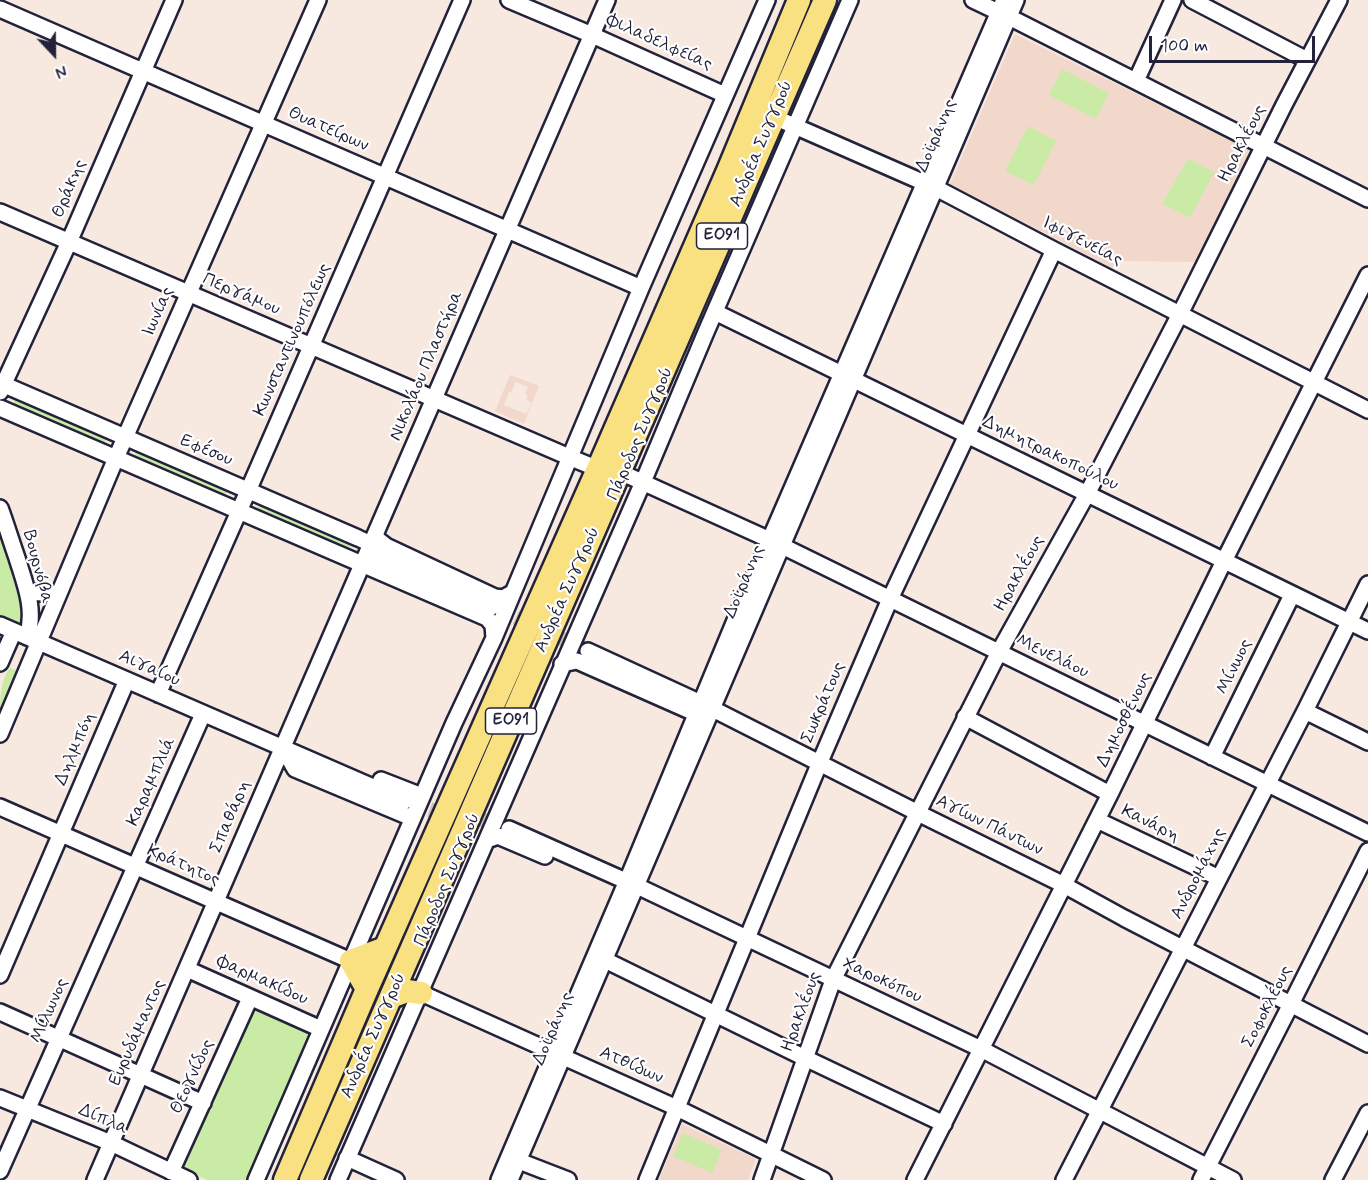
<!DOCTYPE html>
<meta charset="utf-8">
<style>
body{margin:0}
#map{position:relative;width:1368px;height:1180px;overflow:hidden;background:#f7e8e0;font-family:Mynerve,sans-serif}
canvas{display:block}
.north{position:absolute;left:24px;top:24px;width:60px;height:60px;-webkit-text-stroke:4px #fff;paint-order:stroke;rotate:158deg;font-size:16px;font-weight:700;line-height:24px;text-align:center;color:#22223b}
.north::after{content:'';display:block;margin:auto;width:21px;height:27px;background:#22223b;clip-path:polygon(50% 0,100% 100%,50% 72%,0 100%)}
.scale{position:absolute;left:1149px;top:36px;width:166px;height:27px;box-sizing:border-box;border:3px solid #22223b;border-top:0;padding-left:8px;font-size:18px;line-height:21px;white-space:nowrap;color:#22223b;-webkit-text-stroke:4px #fff;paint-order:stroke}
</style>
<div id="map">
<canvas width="1368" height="1180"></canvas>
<div class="north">N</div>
<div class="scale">100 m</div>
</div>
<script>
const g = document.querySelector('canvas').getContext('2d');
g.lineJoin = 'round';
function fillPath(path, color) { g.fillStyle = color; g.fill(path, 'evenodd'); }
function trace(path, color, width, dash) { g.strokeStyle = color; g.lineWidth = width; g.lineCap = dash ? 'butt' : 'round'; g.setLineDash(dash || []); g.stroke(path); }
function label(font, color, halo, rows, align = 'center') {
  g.font = font + ' Mynerve,sans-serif'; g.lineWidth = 4.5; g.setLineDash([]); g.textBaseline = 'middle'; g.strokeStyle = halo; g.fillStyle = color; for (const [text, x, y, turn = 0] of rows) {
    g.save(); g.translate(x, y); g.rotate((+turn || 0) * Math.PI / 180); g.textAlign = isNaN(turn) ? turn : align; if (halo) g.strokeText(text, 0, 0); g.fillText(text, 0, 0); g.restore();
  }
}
fillPath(new Path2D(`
 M1015,34l237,117 -56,111 -80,-1 -4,7 -162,-84z
 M510,375l29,11 -15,38 -29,-13zM516,382l12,5 -3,7 3,1 -2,5 6,3 -6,11 -22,-9 5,-13h2z
 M682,1124l74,35 -8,21h-89z`), '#f2d8ca');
fillPath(new Path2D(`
 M1062,69l47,24 -13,26 -47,-24z
 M1028,126l28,15 -22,44 -29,-14z
 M1188,159l26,13 -24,46 -28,-14z
 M19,398l86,38 1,3 -2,5h-4l-84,-36 -3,-4 2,-5z
 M138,451l87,38 2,3 -3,5 -90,-39 1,-4z
 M262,505l87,38 1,3 -2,4 -91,-39 1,-4z
 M0,531l23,84v9l-7,3 -16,-8z
 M10,668l6,2 2,7 -18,39c0,-18 0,-35 10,-48z
 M250,1006l61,27 -65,147h-39l-29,-13z
 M683,1133l39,17 -10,23 -39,-17z`), '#c9eba5');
trace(new Path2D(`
 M495,608l93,43
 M408,802l26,9 53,10 19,7`), '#ccc0bf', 15, [15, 8]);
const minor = new Path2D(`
 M509,0l83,35 133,60
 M973,0l44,21 351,178
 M1192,0l115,60
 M0,9l641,279
 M1136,81l37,-81
 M774,117l162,71 118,62 314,160
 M0,212l569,245 29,12
 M715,312l653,319
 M0,383l358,155 13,6 4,10
 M0,392l69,-150 105,-242
 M0,408l487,210 6,7 1,13
 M620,472l150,68 598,293
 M0,508c6,16 11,33 17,50 8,26 19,52 10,79
 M376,534l1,5 9,7 109,51 8,1 9,-5
 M375,554l117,53
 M28,592l30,2
 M0,625l405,176
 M588,651l113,52 217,110 146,72 60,33 244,126
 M0,663l14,-32
 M562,664l15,-3 129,57
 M158,694l90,-203 214,-491
 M1305,711l63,31
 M965,717l145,77
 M0,734l116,-276 202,-458
 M283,748l12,21 117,49
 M1212,757l80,-162
 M381,780l41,16
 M0,807l351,154
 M1097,820l122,58
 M509,829l128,57 344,163 252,131
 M487,840l11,-4 47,20
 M605,960l200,98 139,66
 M187,969l134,60
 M0,975l127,-295
 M421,993l256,115 146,72
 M0,1012l203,91
 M0,1098l111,45 78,37
 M347,1158l49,22
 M519,1161l49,19
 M0,1171l203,-457
 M171,1172l79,-174
 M95,1180l512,-1180
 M256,1180l198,-457 40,-85 147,-350 126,-288
 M338,1180l305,-698 63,-150 144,-332
 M499,1180l130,-304 112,-270 263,-606
 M510,1180l506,-1180
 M647,1180l173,-418 70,-163 164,-349
 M762,1180l71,-200 166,-328 88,-158 93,-180 104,-209 55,-105
 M915,1180l195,-386 114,-233 144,-286
 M1064,1180l241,-469 63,-127
 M1201,1180l90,-176 77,-153
 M1333,1180l35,-67`);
const highway = new Path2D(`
 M367,989l-16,-28 34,-13
 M391,997l16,-6 14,2
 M285,1180l82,-191 231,-520 130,-298 71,-171
 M311,1180l514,-1180`);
trace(minor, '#22223b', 20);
trace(highway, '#22223b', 27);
trace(minor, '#fff', 15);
trace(highway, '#f9e181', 22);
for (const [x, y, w] of [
 [722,236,51],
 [511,721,51]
]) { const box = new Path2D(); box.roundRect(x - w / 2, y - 13, w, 26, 4.5); g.fillStyle = '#fff'; g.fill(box); trace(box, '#22223b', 1.5); }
label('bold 16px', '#22223b', null, [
 ["ΕΟ91",722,236],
 ["ΕΟ91",511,721]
]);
label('18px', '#22223b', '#fff', [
 ["Φιλαδελφείας",659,43,24],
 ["Θυατείρων",328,130,24],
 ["Δοϊράνης",937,136,-67],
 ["Ανδρέα Συγγρού",762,144,-67],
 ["Ηρακλέους",1243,144,-63],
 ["Θράκης",70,189,-67],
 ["Ιφιγενείας",1082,242,27],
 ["Περγάμου",241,295,23],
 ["Ιωνίας",159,312,-66],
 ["Κωνσταντινουπόλεως",293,340,-66],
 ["Νικολάου Πλαστήρα",427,366,-67],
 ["Πάροδος Συγγρού",641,434,-67],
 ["Εφέσου",206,451,23],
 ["Δημητρακοπούλου",1050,454,26],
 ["Βουρνόβα",37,567,75],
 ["Ηρακλέους",1020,574,-61],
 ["Δοϊράνης",745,582,-67],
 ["Ανδρέα Συγγρού",568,590,-66],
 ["Μενελάου",1052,657,26],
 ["Μίνωος",1235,667,-64],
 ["Αιγαίου",149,669,24],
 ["Σωκράτους",824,703,-67],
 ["Δημοσθένους",1125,720,-64],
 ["Δηλμπόη",76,749,-67],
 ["Καραμπλιά",152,782,-66],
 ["Σπαθάρη",231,817,-67],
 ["Κανάρη",1150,824,26],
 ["Αγίων Πάντων",989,826,26],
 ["Κράτητος",183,866,24],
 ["Ανδρομάχης",1199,874,-63],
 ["Πάροδος Συγγρού",448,880,-67],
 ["Φαρμακίδου",262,981,24],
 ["Χαροκόπου",882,981,25],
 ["Σοφοκλέους",1268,1007,-63],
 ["Μίλωνος",50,1011,-66],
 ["Ηρακλέους",802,1012,-70],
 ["Δοϊράνης",554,1029,-67],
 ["Ευρυδάμαντος",138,1033,-66],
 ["Ανδρέα Συγγρού",374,1036,-66],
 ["Ατθίδων",631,1066,24],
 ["Θεογνίδος",193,1077,-65],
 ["Δίπλα",103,1120,23]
]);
</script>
